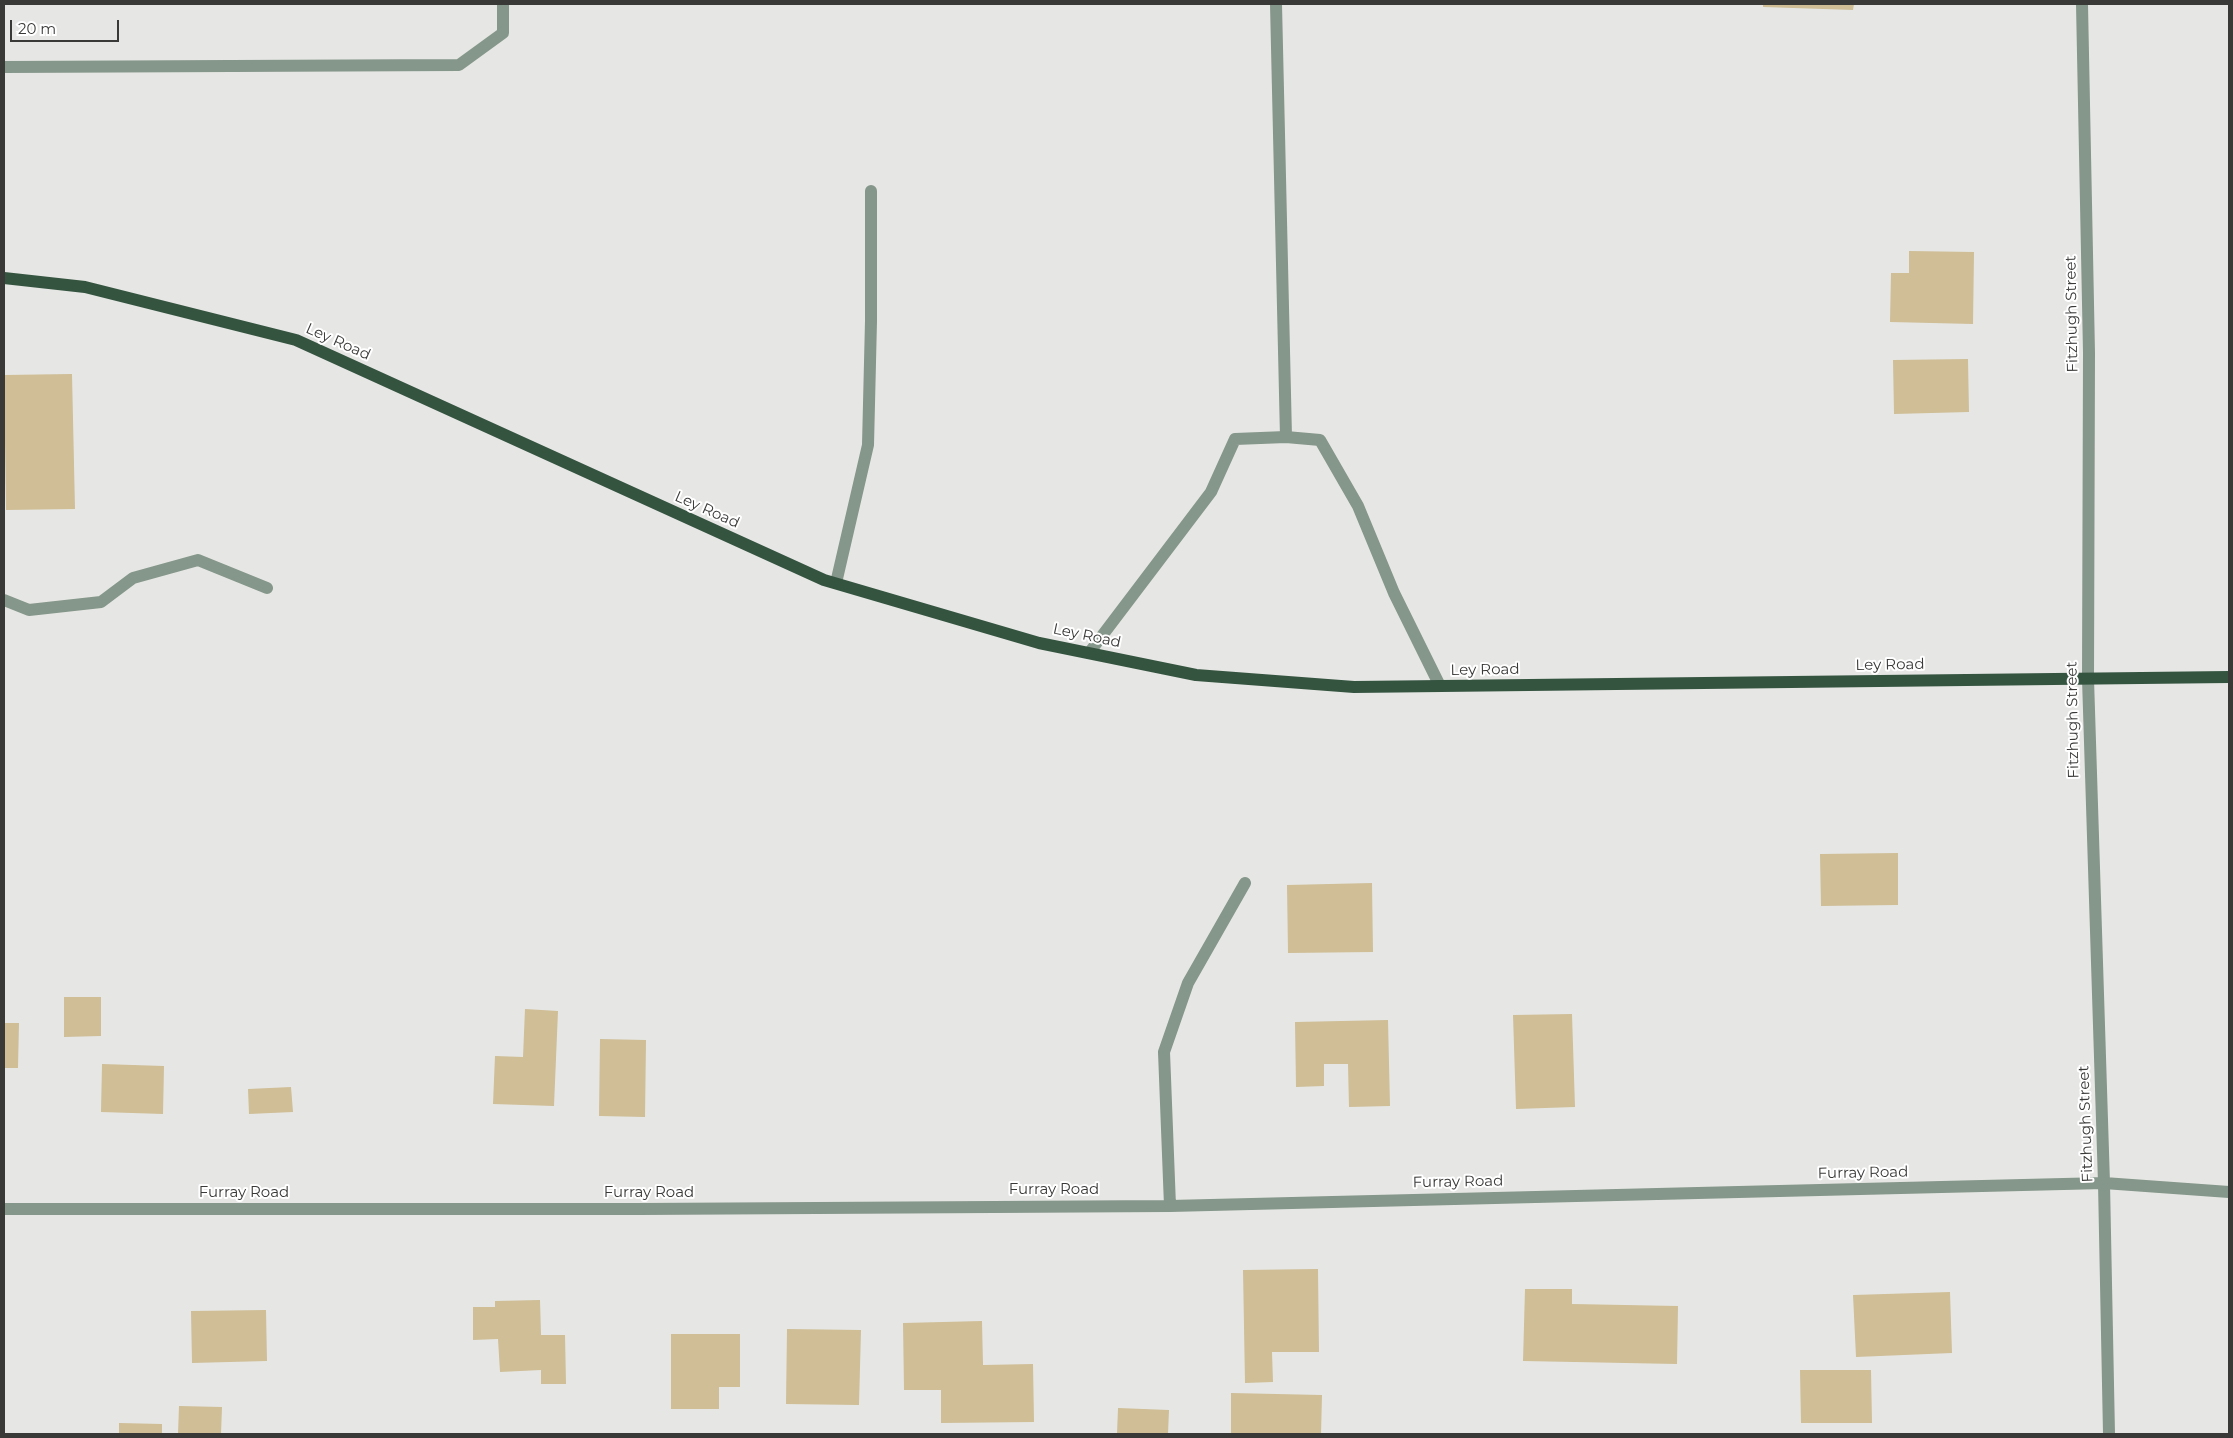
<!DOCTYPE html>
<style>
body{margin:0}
#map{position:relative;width:2233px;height:1438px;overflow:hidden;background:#e6e7e4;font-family:Montserrat,sans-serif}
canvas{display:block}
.frame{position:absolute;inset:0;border:5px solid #393a38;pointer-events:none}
.scale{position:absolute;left:10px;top:20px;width:109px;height:22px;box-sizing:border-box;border:2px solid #393a38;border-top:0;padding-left:6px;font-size:15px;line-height:18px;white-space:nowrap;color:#393a38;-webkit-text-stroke:4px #fff;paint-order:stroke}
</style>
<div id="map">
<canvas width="2233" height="1438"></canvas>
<div class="frame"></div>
<div class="scale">20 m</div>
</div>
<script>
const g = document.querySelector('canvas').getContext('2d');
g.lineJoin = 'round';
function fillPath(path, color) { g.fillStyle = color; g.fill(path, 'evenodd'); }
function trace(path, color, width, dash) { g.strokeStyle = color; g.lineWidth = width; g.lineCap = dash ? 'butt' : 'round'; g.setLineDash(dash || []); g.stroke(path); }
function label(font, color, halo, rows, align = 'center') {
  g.font = font + ' Montserrat,sans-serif'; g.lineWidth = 4; g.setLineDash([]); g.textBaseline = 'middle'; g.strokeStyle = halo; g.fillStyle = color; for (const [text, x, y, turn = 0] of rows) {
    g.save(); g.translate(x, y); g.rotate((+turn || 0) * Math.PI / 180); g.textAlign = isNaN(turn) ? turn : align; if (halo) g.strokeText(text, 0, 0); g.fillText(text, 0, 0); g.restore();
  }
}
fillPath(new Path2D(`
 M1763,4h91l-1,6 -90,-3z
 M1909,251l65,1 -1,72 -83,-2 1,-49h18z
 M1968,359l1,53 -75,2 -1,-54z
 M72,374l3,135 -69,1 -2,-135z
 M1898,853v52l-77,1 -1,-52z
 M1372,883l1,69 -85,1 -1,-68z
 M64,997h37v39l-37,1z
 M525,1009l33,2 -4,95 -61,-2 2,-48 28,1z
 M1572,1014l3,93 -59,2 -3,-94z
 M1388,1020l2,86 -41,1 -1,-43h-24v22l-28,1 -1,-65z
 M4,1023h15l-1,45h-14z
 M600,1039l46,1 -1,77 -46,-1z
 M102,1064l62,2 -1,48 -62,-2z
 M291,1087l2,25 -44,2 -1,-25z
 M1318,1269l1,83h-47l1,30 -28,1 -2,-113z
 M1525,1289h47v15l106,2 -1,58 -154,-3z
 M1950,1292l2,61 -96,4 -3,-62z
 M540,1300l1,35h24l1,49h-25v-14l-41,2 -2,-33 -25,1v-33h22v-6z
 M266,1310l1,51 -75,2 -1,-52z
 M982,1321l1,44 50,-1 1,58 -93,1v-33h-37l-1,-67z
 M787,1329l74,1 -2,75 -73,-1z
 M671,1334h69v53h-21v22h-48z
 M1800,1370h71l1,53h-71z
 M1231,1393l91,2 -1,39h-90z
 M179,1406l43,1 -1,27h-43z
 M1118,1408l51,2 -1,24h-51z
 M119,1423l43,1v10h-43z`), '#cfbe96');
trace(new Path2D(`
 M1276,4l10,433
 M2082,4l7,349 -1,326 16,504 5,251
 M4,67l455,-2 44,-32v-29
 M836,583l32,-138 3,-124v-130
 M4,600l25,10 72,-8 32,-24 65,-18 69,28
 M1089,653l122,-161 24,-53 51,-2 34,3 38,66 36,87 46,93
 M1170,1206l-6,-154 24,-69 57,-100
 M4,1209h635l531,-3 934,-23 125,9`), '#85968a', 12);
trace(new Path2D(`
 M4,278l81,9 211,53 528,240 215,63 157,32 158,12 875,-10`), '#355440', 12);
label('15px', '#393a38', '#fff', [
 ["Fitzhugh Street",2072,314,-91],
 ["Ley Road",338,342,24],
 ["Ley Road",707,510,24],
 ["Ley Road",1087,636,12],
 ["Ley Road",1890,665,-1],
 ["Ley Road",1485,670,-1],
 ["Fitzhugh Street",2073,720,-91],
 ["Fitzhugh Street",2086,1124,-92],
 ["Furray Road",1863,1173,-1],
 ["Furray Road",1458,1182,-1],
 ["Furray Road",1054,1190],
 ["Furray Road",244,1193],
 ["Furray Road",649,1193]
]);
</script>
